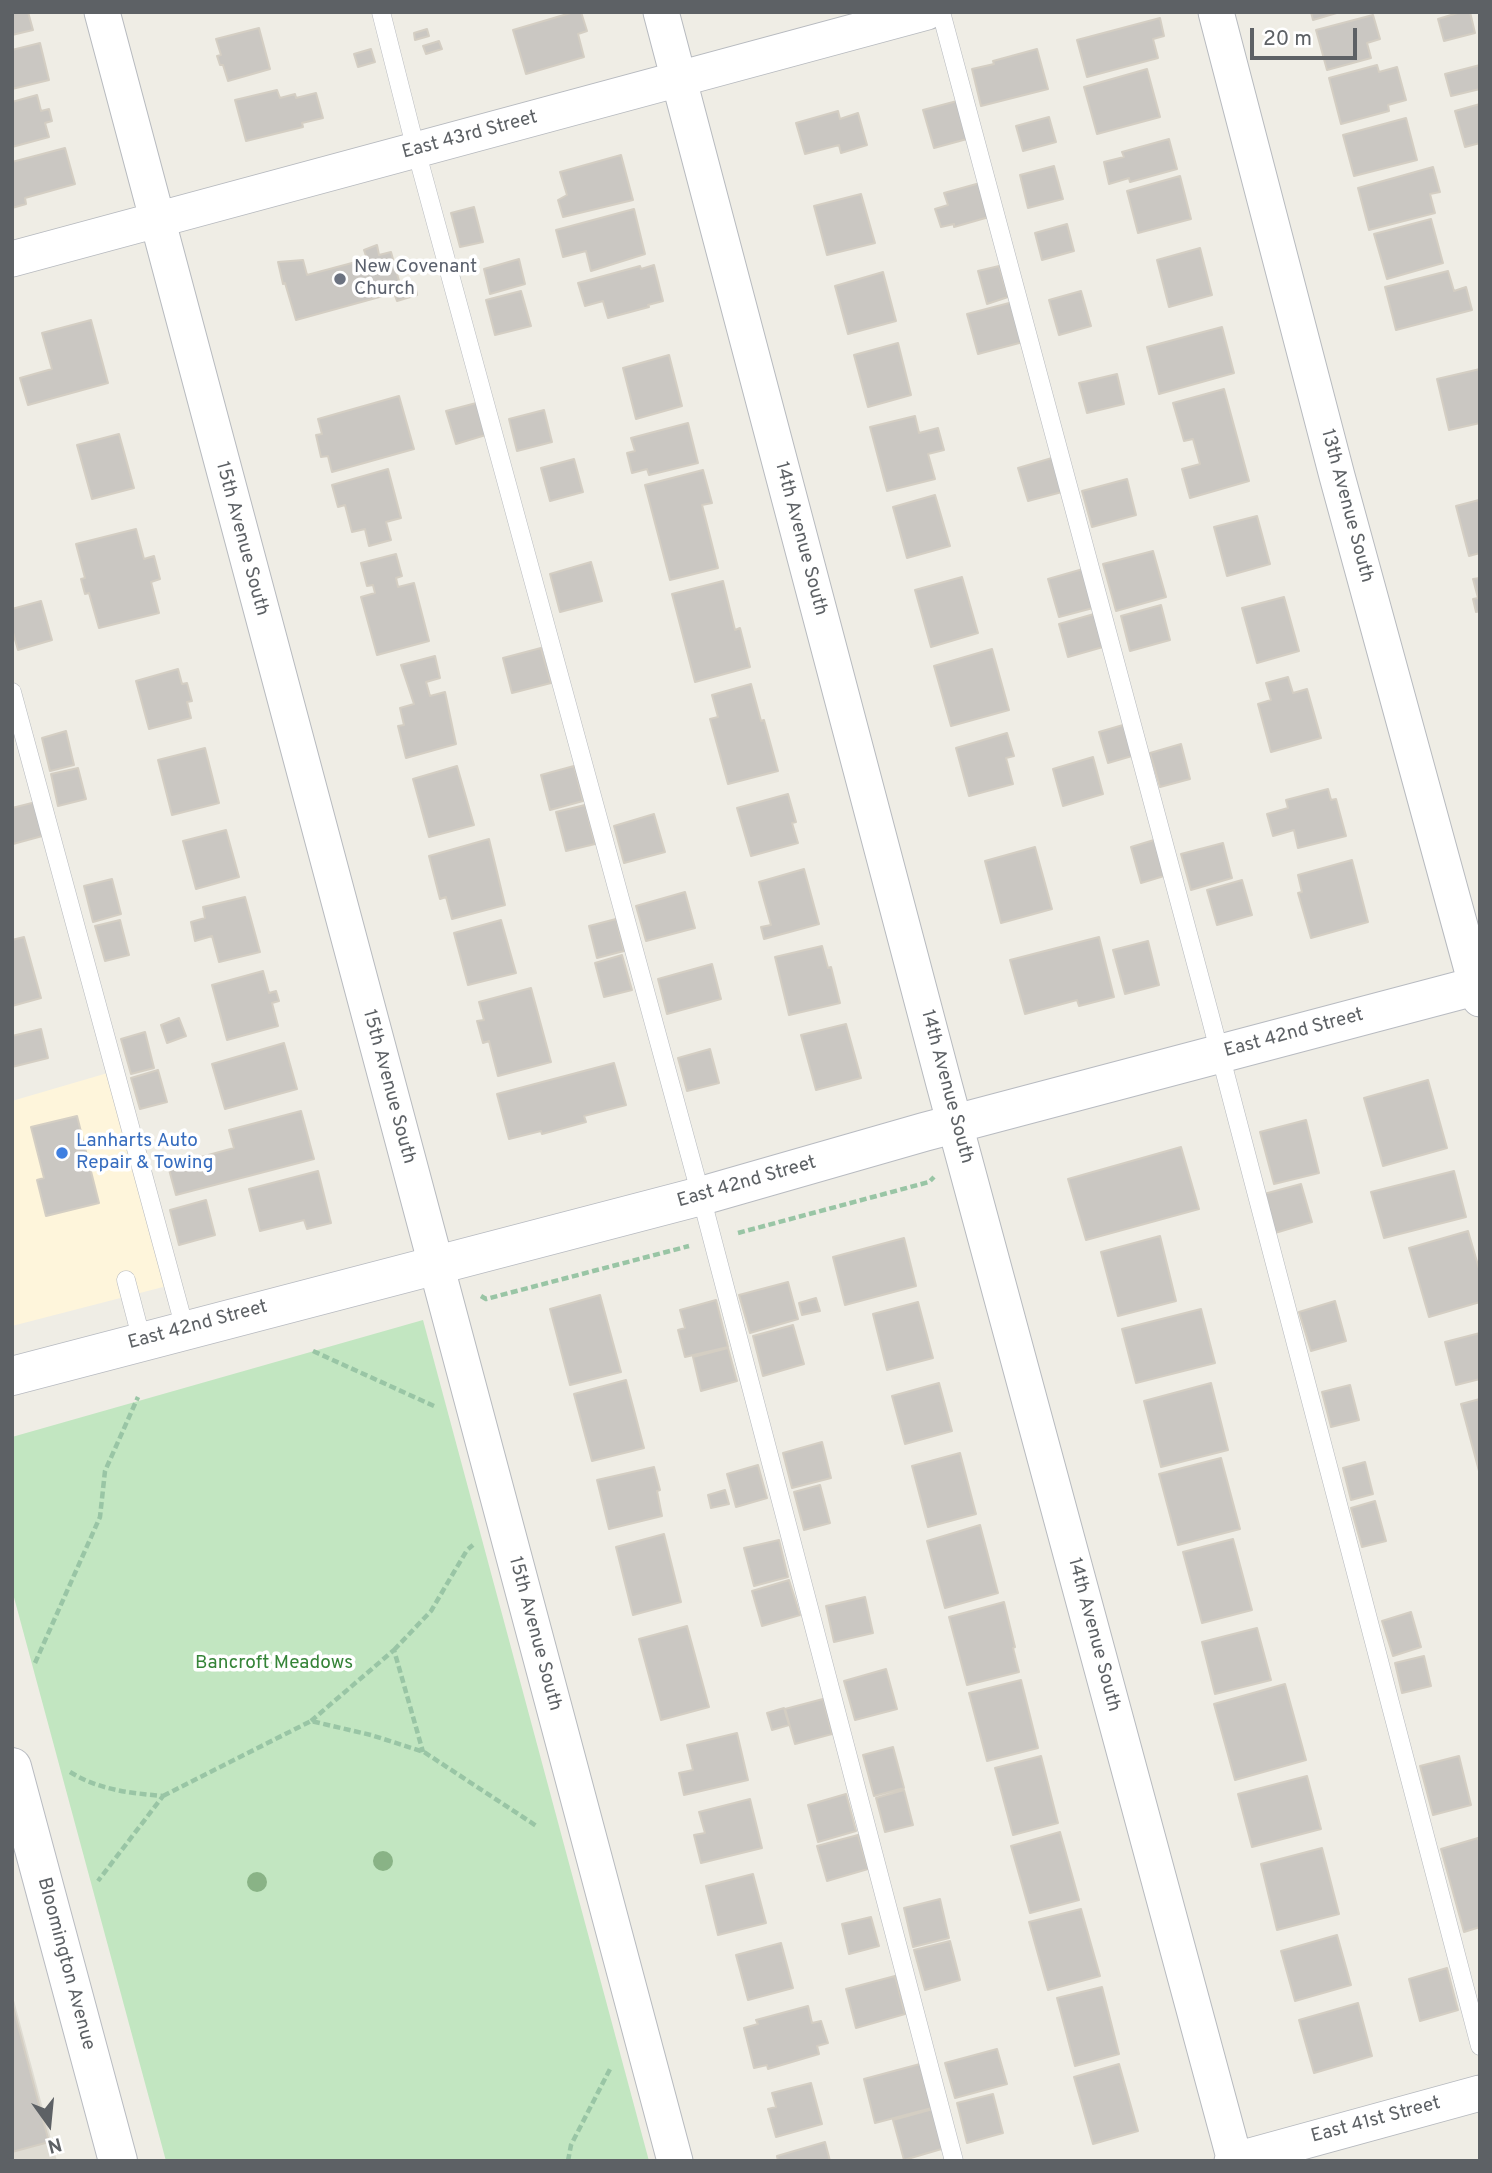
<!DOCTYPE html>
<style>
body{margin:0}
#map{position:relative;width:1492px;height:2173px;overflow:hidden;background:#efede5;font-family:Overpass,sans-serif}
canvas{display:block}
.frame{position:absolute;inset:0;border:14px solid #5d6165;pointer-events:none}
.north{position:absolute;left:14px;top:2089px;width:70px;height:70px;-webkit-text-stroke:5px #fff;paint-order:stroke;rotate:165deg;font-size:19px;font-weight:700;line-height:28px;text-align:center;color:#5d6165}
.north::after{content:'';display:block;margin:auto;width:24px;height:32px;background:#5d6165;clip-path:polygon(50% 0,100% 100%,50% 72%,0 100%)}
.scale{position:absolute;left:1250px;top:28px;width:107px;height:32px;box-sizing:border-box;border:4px solid #5d6165;border-top:0;padding-left:9px;font-size:21px;line-height:24px;white-space:nowrap;color:#5d6165;-webkit-text-stroke:5px #fff;paint-order:stroke}
</style>
<div id="map">
<canvas width="1492" height="2173"></canvas>
<div class="frame"></div>
<div class="north">N</div>
<div class="scale">20 m</div>
</div>
<script>
const g = document.querySelector('canvas').getContext('2d');
g.lineJoin = 'round';
function fillPath(path, color) { g.fillStyle = color; g.fill(path, 'evenodd'); }
function trace(path, color, width, dash) { g.strokeStyle = color; g.lineWidth = width; g.lineCap = dash ? 'butt' : 'round'; g.setLineDash(dash || []); g.stroke(path); }
function label(font, color, halo, rows, align = 'center') {
  g.font = font + ' Overpass,sans-serif'; g.lineWidth = 7; g.setLineDash([]); g.textBaseline = 'middle'; g.strokeStyle = halo; g.fillStyle = color; for (const [text, x, y, turn = 0] of rows) {
    g.save(); g.translate(x, y); g.rotate((+turn || 0) * Math.PI / 180); g.textAlign = isNaN(turn) ? turn : align; if (halo) g.strokeText(text, 0, 0); g.fillText(text, 0, 0); g.restore();
  }
}
fillPath(new Path2D(`
 M111,1072l56,214 -155,40v-225z`), '#fef5db');
fillPath(new Path2D(`
 M12,1993l45,168h-45z`), '#dfdcd3');
fillPath(new Path2D(`
 M423,1320l226,841h-483l-154,-571v-153z`), '#c2e6c1');
const building = new Path2D(`
 M12,12h16l5,18 -21,5z
 M574,12h7l6,19 -9,3 6,23 -58,17 -13,-44z
 M1311,12h29l-27,8z
 M1461,12h9l5,21 -31,8 -6,-22z
 M1373,15l7,24 -13,4 4,15 -44,12 -11,-40z
 M1160,18l4,18 -11,3 5,19 -71,19 -10,-37z
 M259,28l11,41 -42,12 -5,-16h-3l-3,-9 4,-1 -5,-16z
 M427,29l2,7 -14,4 -1,-7z
 M439,41l3,8 -16,5 -3,-8z
 M40,43l9,37 -37,9v-39z
 M371,49l4,13 -17,5 -4,-13z
 M1037,49l11,40 -67,17 -9,-37 22,-5 -1,-3z
 M1377,65l2,7 18,-5 9,33 -18,5 1,6 -48,13 -12,-46z
 M1480,65v24l-29,7 -6,-22z
 M1147,69l13,48 -63,17 -13,-47z
 M277,90l3,8 15,-4 1,4 20,-5 7,25 -21,5 1,4 -57,14 -11,-41z
 M37,95l4,16 8,-2 3,12 -7,2 4,14 -37,10v-45z
 M957,101l10,38 -33,9 -11,-38z
 M1480,104v39l-15,4 -10,-36z
 M838,111l2,8 18,-6 9,32 -26,8 -2,-8 -34,9 -9,-31z
 M1049,117l7,25 -33,9 -7,-25z
 M1406,118l11,42 -63,16 -11,-41z
 M1169,139l8,30 -47,13 -1,-4 -20,6 -5,-22 20,-5 -2,-5z
 M65,148l10,36 -50,14 1,6 -14,4v-46z
 M621,155l12,45 -70,17 -5,-17 9,-5 -7,-23z
 M1054,166l9,33 -35,9 -8,-33z
 M1433,167l7,25 -10,2 5,19 -66,17 -11,-42z
 M1180,176l11,43 -53,14 -11,-42z
 M980,183l9,34 -35,10v-3l-13,3 -6,-18 13,-4 -4,-12z
 M861,194l14,49 -48,12 -13,-49z
 M474,207l9,35 -23,5 -9,-34z
 M634,209l11,45 -54,17 -5,-20 -23,6 -7,-27z
 M1431,219l12,44 -56,16 -13,-45z
 M1067,224l7,27 -32,9 -7,-27z
 M377,245l2,10 12,-3 10,36 14,-3 2,10 -20,6 -3,-8 -98,27 -11,-37 -2,1 -5,-22 25,-2 4,15 60,-16 -3,-9z
 M1200,248l12,47 -43,12 -12,-47z
 M519,259l6,25 -35,10 -6,-25z
 M654,265l9,36 -15,4 1,2 -41,11 -5,-17 -18,5 -7,-23 62,-17 1,3z
 M999,266l9,31 -21,7 -9,-33z
 M1448,271l6,20 12,-4 6,23 -76,20 -11,-43z
 M883,272l13,49 -48,13 -13,-48z
 M521,291l10,35 -36,9 -9,-35z
 M1081,291l10,35 -32,9 -10,-35z
 M1013,302l10,40 -45,12 -11,-40z
 M91,320l17,63 -80,22 -8,-27 32,-9 -10,-36z
 M1222,327l12,46 -75,21 -12,-47z
 M898,343l13,52 -43,12 -14,-52z
 M669,355l13,51 -46,13 -13,-51z
 M1480,369v54l-31,7 -12,-51z
 M1117,374l7,30 -37,9 -8,-30z
 M1224,389l25,92 -59,17 -8,-29 18,-5 -7,-25 -9,2 -11,-38z
 M399,396l15,53 -82,23 -4,-16 -7,1 -5,-22 6,-1 -4,-15z
 M480,402l9,32 -33,10 -10,-33z
 M544,410l8,32 -35,9 -8,-32z
 M915,416l4,17 19,-5 6,22 -16,4 7,25 -48,12 -17,-64z
 M688,423l10,40 -49,12 -2,-6 -15,4 -5,-20 8,-2 -4,-13z
 M119,434l15,54 -42,11 -15,-54z
 M1052,458l10,34 -34,9 -10,-33z
 M574,459l9,33 -33,9 -9,-33z
 M388,469l13,49 -15,4 5,18 -22,6 -4,-17 -13,3 -7,-27 -7,2 -6,-22z
 M703,470l9,33 -10,2 16,63 -48,12 -25,-95z
 M1127,479l9,36 -44,12 -10,-36z
 M935,495l15,51 -43,12 -14,-51z
 M1479,500l1,53 -11,3 -13,-50z
 M1257,516l13,48 -43,12 -13,-49z
 M136,529l8,30 10,-3 6,23 -9,3 8,31 -60,15 -10,-35 -4,1 -4,-15 4,-1 -9,-34z
 M1153,551l13,46 -50,14 -13,-47z
 M396,554l6,22 -6,2 2,9 16,-4 15,58 -52,14 -16,-58 14,-4 -2,-8 -6,1 -6,-23z
 M591,562l11,39 -42,11 -10,-38z
 M1083,569l10,39 -34,9 -11,-38z
 M962,577l16,56 -47,14 -16,-57z
 M1480,578v33l-4,1 -3,-13 5,-1 -5,-19z
 M723,581l12,49 5,-2 10,39 -55,15 -23,-88z
 M1284,597l15,54 -42,12 -15,-55z
 M41,601l11,39 -34,10 -6,-21v-20z
 M1161,605l9,35 -40,11 -9,-35z
 M1094,614l9,33 -35,10 -9,-33z
 M541,648l10,35 -39,10 -9,-35z
 M992,649l17,61 -58,16 -17,-60z
 M435,656l5,22 -14,4 4,14 15,-4 11,52 -50,14 -8,-32 6,-1 -4,-17 14,-4 -13,-39z
 M178,669l4,15 5,-1 5,18 -5,1 4,16 -42,11 -13,-48z
 M1288,677l5,16 14,-4 14,49 -50,14 -13,-48 13,-4 -5,-17z
 M751,684l10,37 3,-1 14,51 -50,13 -18,-65 8,-2 -6,-22z
 M1123,725l9,31 -24,7 -9,-31z
 M66,731l8,34 -24,6 -8,-33z
 M1007,733l7,23 -8,2 7,26 -44,12 -13,-48z
 M1181,744l9,35 -30,8 -10,-34z
 M205,748l14,55 -47,12 -14,-55z
 M1093,757l10,37 -40,12 -10,-37z
 M457,766l17,59 -45,12 -16,-58z
 M574,766l9,35 -33,9 -9,-35z
 M78,768l8,31 -28,7 -7,-32z
 M1328,789l3,11 5,-1 10,37 -48,12 -4,-18 -21,6 -6,-22 21,-6 -2,-8z
 M788,794l8,28 -4,1 6,20 -47,13 -14,-48z
 M36,802l10,33 -33,9 -1,-36z
 M585,805l10,39 -29,7 -10,-39z
 M654,814l11,38 -41,11 -10,-37z
 M226,830l13,47 -43,12 -13,-48z
 M489,839l16,66 -53,14 -6,-22 -6,2 -11,-43z
 M1154,840l10,36 -23,7 -10,-36z
 M1223,843l9,35 -41,12 -10,-36z
 M1035,847l17,62 -51,14 -16,-62z
 M1352,860l16,62 -57,16 -13,-45 4,-1 -4,-17z
 M804,869l15,55 -55,15 -3,-12 10,-2 -12,-43z
 M112,879l9,35 -28,8 -9,-36z
 M1242,880l10,35 -35,10 -10,-35z
 M685,892l10,36 -49,13 -10,-35z
 M245,897l15,55 -41,10 -7,-26 -17,5 -4,-19 14,-4 -2,-11z
 M616,919l8,32 -27,7 -8,-32z
 M120,920l9,35 -24,6 -10,-35z
 M501,920l15,53 -48,12 -14,-52z
 M24,937l17,61 -29,8v-66z
 M1099,937l15,60 -35,9 -2,-6 -52,14 -15,-54z
 M1148,941l11,44 -34,9 -12,-44z
 M822,946l6,22 3,-1 9,36 -51,12 -14,-58z
 M622,955l10,35 -28,7 -9,-34z
 M712,964l9,35 -54,15 -9,-35z
 M263,971l6,22 7,-2 3,10 -7,2 6,23 -51,14 -15,-55z
 M531,988l20,74 -53,14 -9,-35 -6,2 -6,-22 7,-1 -5,-18z
 M179,1018l7,18 -19,7 -6,-18z
 M846,1024l15,54 -45,12 -15,-55z
 M41,1029l7,29 -36,9v-31z
 M145,1032l9,36 -23,6 -10,-35z
 M284,1043l13,46 -72,20 -13,-45z
 M710,1049l9,34 -32,8 -9,-33z
 M614,1063l12,42 -42,11 2,6 -44,12 -1,-3 -32,8 -12,-45z
 M158,1070l9,32 -27,7 -9,-31z
 M1428,1080l19,68 -64,18 -19,-68z
 M301,1111l13,48 -138,36 -8,-29 66,-18 -5,-18z
 M77,1116l22,87 -53,13 -9,-36 7,-2 -13,-51z
 M1306,1120l13,53 -45,11 -14,-52z
 M1181,1147l18,62 -113,31 -18,-61z
 M318,1171l13,52 -24,6 -3,-9 -44,11 -11,-42z
 M1454,1171l12,46 -82,21 -13,-46z
 M1301,1184l11,38 -37,11 -11,-39z
 M206,1200l9,35 -36,10 -9,-35z
 M1468,1231l12,41v30l-51,15 -20,-69z
 M1160,1236l16,65 -58,15 -17,-64z
 M904,1238l12,48 -71,19 -12,-48z
 M788,1282l10,37 -48,14 -11,-38z
 M600,1295l21,77 -51,13 -20,-76z
 M816,1298l4,13 -18,4 -3,-12z
 M716,1300l12,47 -43,10 -7,-27 7,-2 -5,-18z
 M1335,1301l11,40 -35,10 -12,-39z
 M918,1302l15,56 -46,12 -14,-56z
 M1201,1309l14,54 -79,20 -14,-54z
 M793,1325l11,39 -41,12 -10,-40z
 M1480,1333v46l-24,6 -11,-43z
 M728,1348l9,33 -36,10 -8,-34z
 M626,1380l18,68 -52,13 -18,-67z
 M939,1383l13,48 -47,13 -13,-48z
 M1211,1383l17,67 -67,17 -17,-66z
 M1350,1385l9,35 -28,7 -9,-35z
 M1480,1399v72h-1l-18,-67z
 M822,1442l9,36 -39,10 -9,-35z
 M960,1453l16,61 -48,13 -16,-61z
 M1221,1458l19,71 -62,16 -19,-71z
 M1365,1462l8,32 -22,6 -8,-32z
 M758,1465l9,33 -31,9 -9,-33z
 M654,1467l6,23 -3,1 5,25 -53,13 -12,-49z
 M820,1485l10,38 -26,7 -10,-38z
 M725,1490l4,14 -18,4 -3,-13z
 M1375,1501l11,40 -24,6 -11,-39z
 M980,1525l18,68 -53,15 -18,-67z
 M664,1534l17,68 -48,13 -17,-68z
 M1233,1539l19,71 -50,13 -19,-71z
 M779,1540l9,37 -34,9 -10,-38z
 M789,1580l11,35 -38,11 -10,-35z
 M865,1597l8,36 -39,9 -8,-36z
 M1004,1602l11,45 -2,1 6,24 -52,13 -18,-68z
 M1411,1612l10,35 -28,9 -11,-35z
 M687,1626l22,81 -48,13 -22,-81z
 M1257,1628l14,52 -56,14 -13,-52z
 M1424,1656l7,30 -29,7 -7,-30z
 M886,1669l11,40 -42,11 -11,-39z
 M1021,1680l17,68 -51,13 -18,-68z
 M1285,1684l21,76 -71,20 -21,-76z
 M823,1699l9,35 -37,10 -10,-35z
 M784,1708l5,17 -17,5 -5,-17z
 M737,1733l11,47 -64,15 -5,-22 14,-3 -6,-25z
 M893,1747l11,41 -30,8 -11,-41z
 M1041,1756l17,67 -45,12 -18,-67z
 M1459,1756l12,49 -38,10 -13,-49z
 M1307,1776l14,53 -69,18 -14,-53z
 M904,1790l9,35 -28,7 -9,-34z
 M846,1794l10,37 -38,11 -10,-37z
 M750,1799l12,49 -61,15 -7,-28 11,-2 -6,-21z
 M1060,1832l19,68 -49,13 -19,-67z
 M858,1835l10,34 -41,12 -10,-35z
 M1478,1838l2,7v82l-16,5 -23,-83z
 M1322,1848l17,66 -62,16 -16,-66z
 M753,1874l13,49 -48,12 -12,-49z
 M940,1899l9,39 -36,9 -9,-39z
 M1081,1909l19,67 -52,14 -19,-68z
 M871,1917l8,29 -30,8 -7,-30z
 M1337,1935l14,50 -56,16 -14,-50z
 M950,1941l10,39 -35,10 -11,-40z
 M781,1943l12,45 -45,12 -12,-45z
 M1447,1968l11,42 -38,11 -11,-42z
 M895,1976l10,38 -49,14 -10,-39z
 M1102,1987l17,67 -44,12 -18,-68z
 M12,2003l37,139 -37,10z
 M1358,2003l14,53 -58,17 -15,-53z
 M808,2006l4,17 9,-2 7,22 -11,3 2,8 -51,15 -1,-4 -13,3 -10,-40 14,-4 -2,-4z
 M997,2049l10,35 -52,14 -10,-35z
 M920,2064l12,44 -57,15 -11,-44z
 M1119,2064l19,67 -45,13 -19,-67z
 M811,2083l11,41 -46,13 -8,-28 8,-2 -4,-14z
 M993,2094l10,39 -36,10 -10,-40z
 M933,2109l12,39 -41,12 -11,-40z
 M825,2142l5,19h-52l-1,-5z`);
fillPath(building, '#cac7c2');
trace(building, '#d4cec3', 2);
const lane = new Path2D(`
 M381,12l35,138 285,1046 253,965
 M941,12l268,1000 271,1034
 M12,692l173,637
 M126,1280l16,61`);
const street = new Path2D(`
 M102,12l573,2149
 M661,12l283,1072 291,1077
 M1216,12l121,464 143,523
 M12,259l915,-247
 M1232,2161l248,-68`);
const secondary = new Path2D(`
 M12,1376l689,-180 223,-64 556,-147
 M12,1767l106,394`);
trace(lane, '#b7babf', 19);
trace(street, '#b7babf', 37);
trace(secondary, '#b8bbc1', 40);
trace(new Path2D(`
 M738,1233l191,-51 5,-5
 M481,1296l5,3 203,-53
 M313,1351l121,55
 M394,1650l37,-39 36,-61 6,-5
 M35,1663l65,-146 5,-46 33,-74
 M311,1721l83,-71 29,102
 M70,1772c29,18 60,21 93,24l-65,85
 M163,1796l148,-75 60,14 53,17 114,75
 M568,2161l3,-16 39,-76`), '#99c5a5', 4.5, [7, 3.5]);
trace(lane, '#fff', 18);
trace(street, '#fff', 35);
trace(secondary, '#fff', 38);
g.fillStyle = '#89b386';
for (const [x, y] of [
 [383,1861],
 [257,1882]
]) { g.beginPath(); g.arc(x, y, 10, 0, 2 * Math.PI); g.fill(); }
for (const [x, y, r, color] of [
 [340,279,7,"#6b7280"],
 [62,1153,7,"#3f7fe0"]
]) { const dot = new Path2D(); dot.arc(x, y, r, 0, 2 * Math.PI); g.fillStyle = color; g.fill(dot); trace(dot, '#fff', 2.5); }
label('19px', '#5d6165', '#fff', [
 ["East 43rd Street",470,136,-15],
 ["13th Avenue South",1346,506,75],
 ["15th Avenue South",241,539,75],
 ["14th Avenue South",800,539,75],
 ["East 42nd Street",1294,1034,-15],
 ["15th Avenue South",388,1087,75],
 ["14th Avenue South",946,1087,75],
 ["East 42nd Street",747,1183,-16],
 ["East 42nd Street",198,1326,-15],
 ["15th Avenue South",534,1634,75],
 ["14th Avenue South",1093,1635,75],
 ["Bloomington Avenue",65,1964,75],
 ["East 41st Street",1376,2121,-15]
]);
label('19px', '#5b616d', '#fff', [
 ["New Covenant",354,268],
 ["Church",354,290]
], 'left');
label('19px', '#366cbe', '#fff', [
 ["Lanharts Auto",76,1142],
 ["Repair & Towing",76,1164]
], 'left');
label('19px', '#358438', '#fff', [
 ["Bancroft Meadows",274,1664]
]);
</script>
